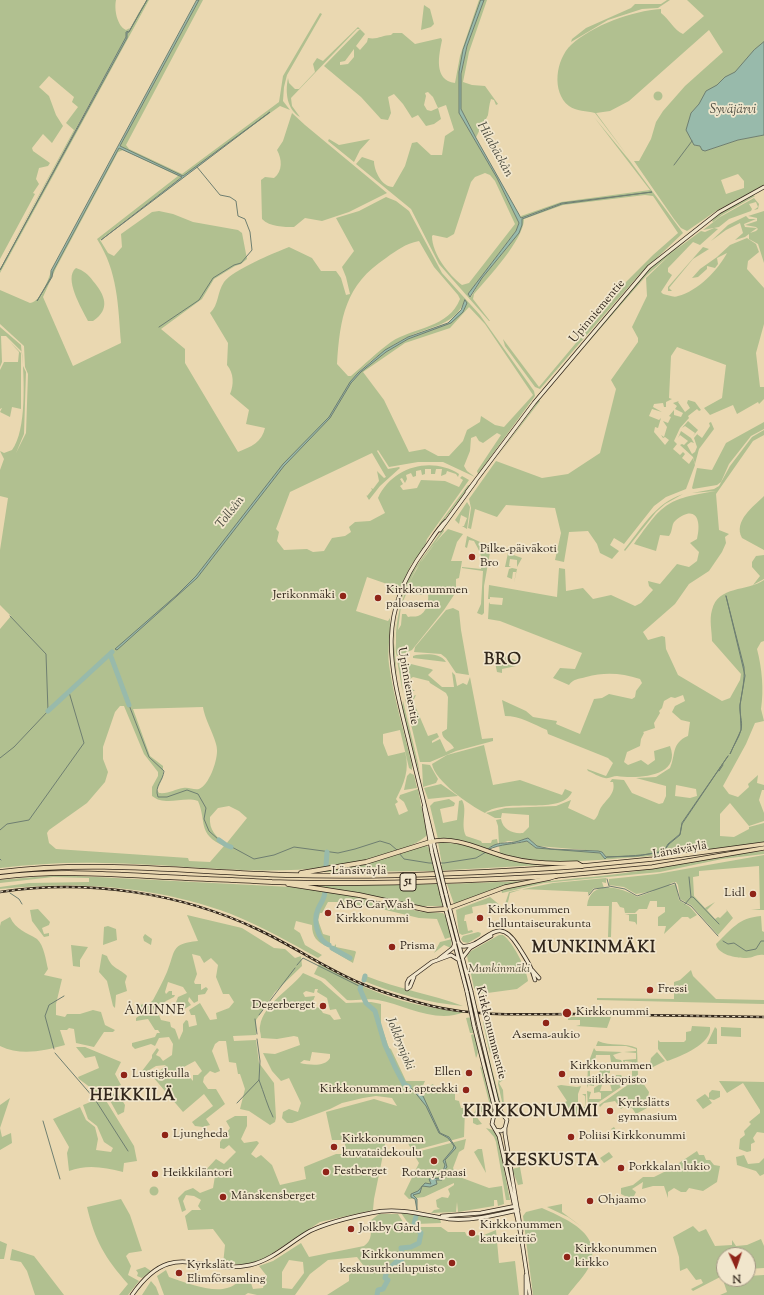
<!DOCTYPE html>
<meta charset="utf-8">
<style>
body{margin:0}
#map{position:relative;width:764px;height:1295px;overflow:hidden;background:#ead8b1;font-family:"Sorts Mill Goudy",serif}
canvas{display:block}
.north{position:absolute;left:716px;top:1247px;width:40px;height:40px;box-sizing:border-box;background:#f1e6cc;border:1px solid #a49985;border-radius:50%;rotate:177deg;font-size:11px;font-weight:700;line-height:16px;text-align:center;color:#31261b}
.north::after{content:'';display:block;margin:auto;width:14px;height:18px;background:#8f2418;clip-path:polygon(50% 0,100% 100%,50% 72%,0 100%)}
</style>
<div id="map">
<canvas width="764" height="1295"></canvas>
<div class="north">N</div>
</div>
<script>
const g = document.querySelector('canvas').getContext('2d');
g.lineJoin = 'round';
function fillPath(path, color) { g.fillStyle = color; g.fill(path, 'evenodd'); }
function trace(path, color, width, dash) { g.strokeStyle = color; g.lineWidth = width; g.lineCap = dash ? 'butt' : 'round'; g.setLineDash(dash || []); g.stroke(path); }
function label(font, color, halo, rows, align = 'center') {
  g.font = font + ' "Sorts Mill Goudy",serif'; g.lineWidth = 3.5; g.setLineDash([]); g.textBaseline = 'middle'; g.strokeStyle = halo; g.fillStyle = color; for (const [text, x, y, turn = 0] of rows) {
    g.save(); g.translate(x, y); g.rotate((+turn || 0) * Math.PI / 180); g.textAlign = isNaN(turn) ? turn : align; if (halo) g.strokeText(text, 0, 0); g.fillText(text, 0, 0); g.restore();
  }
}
fillPath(new Path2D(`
 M0,0h116c-2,9 1,26 10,30l4,-2 16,-28 -17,32 -3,1v4l-126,230 74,-137 -8,-7 12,-16 -6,-5 2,-5 -25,-21 -10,11 10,9 7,19 7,11 -11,17 -9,-9 -11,14 1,3 17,12 -2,3 -9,2 -3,11 3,5 -6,9 2,1 -35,65z
 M147,0h2l-149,273v-3l127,-232v-5z
 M196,0l-145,271v6l-13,24 14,-24 1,-6 66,-123 63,28 -62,-30 79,-146h4l-77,145 3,4 53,25 97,-72 4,-26 37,-63 2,1 -35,61 -3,12 -1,14 7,9 -10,-4 -97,70 -83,64 8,13 6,3 8,-9 -1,-13 31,-22 7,-1 14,3 20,8 45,8 4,3 5,26 -6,5 -6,2 -21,13 -12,20 -41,30 24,20v14l53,89c13,-5 24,-10 27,-24l-19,-4 3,-14 -19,-16c4,-9 4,-21 -3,-29l1,-22 -18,-30c9,-8 7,-21 14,-31 9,-12 50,-29 65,-35l23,11 9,13h15l5,7 5,17 4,-1 -4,-17 -4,-10 12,-16 -18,-33 23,-7 27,-14 10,4 13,10 33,62 38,42 54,76 1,5 -57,78 -1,-3 24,-36 -4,-2 -14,10 -4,-2 -3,-5 -5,2 -1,13 -6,15 3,5 8,6 -32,-15h-25l-29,5 -11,-17 -1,1 11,18 11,-2 1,1 -20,18 -11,14 -3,-5 1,1 5,-6 -1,-2 2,1 6,-8 -2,-10 7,7 2,-1 -14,-24 -82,39 -14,37 3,3 -2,9 7,9 23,-1 6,3 11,-1 8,-13 13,-2 6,-4 -2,-5 6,-5 15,-1 15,-8 -7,-15c14,-31 53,-42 81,-24l-1,3 -2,-3 -9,-3 -1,3 -5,2 1,-7h-6l-1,5h-4v-5h-6v5l-3,1 -1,-5 -5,1v5l-3,1 -2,-4 -5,2 1,4 -2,4 -3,-5 -2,1 3,5 -3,2 3,4 14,-2 4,-8 24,1 14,6 4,-7 -3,-2 2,-2 7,4 -42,59 -2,7 -14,19 -14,29 -6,-3 -4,-7 -20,-7 -11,34 32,10 2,-3c1,15 -3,31 -1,47 5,34 15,66 23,100v5l-3,-2 -9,-38 -17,4v9l5,13 17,-4c5,17 -1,32 -9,47l2,3 -3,2 4,11 9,-4 -4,-9 -5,-4 1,-3 18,-6 9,46 -2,2c-11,9 -24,12 -37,17 -93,30 -190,10 -285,9 -35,-1 -69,1 -103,5v-239l11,-13 -11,-11v-55l8,-52 -8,-2v-26l4,-11 -4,-8 4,2 8,-3c15,-20 12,-73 10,-98l-16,-16h-5l1,26 -2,5v-40l21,18 2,21 3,6 -2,62 -8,19 10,-20 2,-59 -3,-7 -1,-21 -24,-22v-34l30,13c12,-2 18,-24 22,-34zM123,150l55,26 -81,63c21,33 21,66 24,104l-48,23 -30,-69 13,-29 62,-116zM419,241l15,26 24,28 2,4c-11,29 -46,28 -69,43 -14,10 -27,23 -40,34h-3l-11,-12c3,-46 8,-79 49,-106 11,-8 19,-14 33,-17zM465,300l1,6 -15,17 -43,16 -22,13 -28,21c15,-15 32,-27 50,-36 22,-11 47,-11 57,-37zM469,307l16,17 48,71 -29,32 -9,-2 -14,-9 -1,6 -13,8 -4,11 -14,15h-11l-13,-7 -16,3 -25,-52 -21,-28 42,-29 45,-15zM120,706h4l20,48 14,18v4l-6,11v9c14,11 31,0 46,5 9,21 -1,33 26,45l-14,16 -21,-1 -1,-3 -132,-9 -7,-6 -2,-10 2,-3 38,-27 18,-21 3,-10 -5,-13v-12l12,-35zM203,707c2,14 15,34 14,44 0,11 -8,34 -18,38 -6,1 -10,-2 -16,-1 -8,1 -14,6 -24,5l-2,-3 6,-13v-11l-13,-10 -17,-47zM229,806l10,5 8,7 -21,26c-10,-8 -17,-13 -16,-27l8,-9z
 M479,0h2l-18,50 -4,22v41l38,65 22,45 -3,8 -36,47 -12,17 3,2 11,-19 37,-45 3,-8v-6l40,-15 90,-12 -90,11 -41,15v-2l40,-14 89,-12 -56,-73 36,44 53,72 -45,43 -98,113 -5,-2 -30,-41 -2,-7 36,48 79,-94v-3l35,-35 25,-22 -25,-37 -8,-1 -82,10 -39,14c0,20 -36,59 -50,75l-1,5 17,22h-1l-50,-57 -28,-55 -55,-45 6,-7 12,4c0,10 8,26 19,26l12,-21 7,-23 5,-1 14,13h11l3,-19 9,-6 -8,-25 -8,3 3,11 -7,5 -8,2 -8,-11 -6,3 -9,-14 -9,-10 -6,3 3,16 -3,7 -7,-1 -20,-22 -37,-31 36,-37h-3l-66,69 1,8 8,11c-13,-8 -15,-24 -12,-39l1,5 6,6h4l16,-17 -2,-8 4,-6 6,3 35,-34 7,7 -9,12 4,4 7,-8 1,-4c9,2 15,-3 23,-3l2,-2h9l13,11 26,-6 1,2c-3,15 -9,40 13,43l5,-27zM354,49v8l-6,7 -8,1v-3l5,-1zM428,92l5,5 5,11 -7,3 -4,-1 -3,-5 2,-9 -1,-3zM485,173l5,2 5,6 20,43 -46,59 -7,2c-13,-10 -30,-31 -30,-49l1,-1 14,3 7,-4 17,-52 4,-5z
 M484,0h3l-18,52 -6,30 9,3 13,1 13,18 -2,1 -2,-5 -3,-1c-2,6 -2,10 -3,16 -1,3 -10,17 -12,23l-15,-29v-35l6,-28z
 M667,0h3l-12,8 -16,1 -34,11 -37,22 1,-3 14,-11 45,-20 4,-4h26z
 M687,0h77v42l-69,104h5l5,5 33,-11 26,-5v50l-48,26 -29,20 -6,-3 -7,-9 -40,-58h5l12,-22 5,-17 7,-11 22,-25 38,-34 -14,-22 -80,71 -19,10 -14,2 31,42 -32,-42c-8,-2 -19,-2 -26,-7 -18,-14 -13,-47 2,-61 22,-20 61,-34 90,-36v4c8,6 13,17 22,21l21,-18zM738,174l6,7v7l-18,6 -5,-14z
 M424,5l6,4 4,15 -3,3 -10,3z
 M653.5 96a4.5 4.5 0 1 1 9 0a4.5 4.5 0 1 1-9 0Z
 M292,113l13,12 82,68 -38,19 -27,9 -17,-3 -11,9c-10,0 -24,0 -32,-8l-1,-39 4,-3 9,1c9,-7 8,-19 3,-28l6,-9z
 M329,139l10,6 31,-6 -10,11 -6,12 -26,-21z
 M752,195l3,1 -33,19 -9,7 -1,-1 4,-5z
 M754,198l5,6 -1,5 -4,1 4,-3 -2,-5 -7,2 3,5 -1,2 -22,8 -10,8 -16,3 17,-13z
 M764,211v52l-6,-19 -9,-5v-5l-4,3 -10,3 8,-7 -3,-10 -14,7 -15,11 17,-16 18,-9 3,3h7l-12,5 1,3 12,1 -7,5 6,-2 2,-2 -2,-2 -11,-2 12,-4v-3l-9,-2z
 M714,228l4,1 -18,16 -7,-3 -25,26v4l4,3 -11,17 2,2c5,1 11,4 15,2 20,-5 40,-26 49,-43l-10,5 1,6 -3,4 -8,-2v3l-9,8 -6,1 8,-9 17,-12 13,-12 17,-7 9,6 3,8 -11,9 -1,8 17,19v36l-8,29 4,34h4v12l-5,5 -1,-2 -21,12 -4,-9 -23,10 -6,-7 18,-10 4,-33 -49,-18 -6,9 -2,42 3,1 -6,3v5h-2l-1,-4 -9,1 -1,3 9,5 -10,-3 -3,7 10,4 2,-2 -3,10 -3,-1 -1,5 11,13 4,-5 -4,-3 -2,1 -2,-3 3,2 3,-10 -4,-6 5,2 3,-6 -2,-1 5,-6v5l7,2 2,-4 -8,-4 2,-3 -4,-3 6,-2 -1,1 7,10 5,-4 -3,-5 1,-3 7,2 6,8 -2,1 -2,-2 -9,7 1,2 -9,10 -6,13 3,3 -4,5 7,6 3,-3 2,2 -3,4 7,6 4,-6 2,7 -9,24 -20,8 -12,9 -30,38 -10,-6 -4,7 9,6 -7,8 -12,-6 -3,-9 -9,-13 -19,1 -5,30 -9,-2 6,-27 -6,-25 -49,-3 -9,12 -22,-8 -4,20 -3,-1 3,-20 -2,-9 27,-38 46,17 26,-4 32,-21 16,-64 -5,-9 27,-38v-4l-6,-11 15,-31 -1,-18 28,-27 27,-20 4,1z
 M689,238l-43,38 -67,77 66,-79 23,-22z
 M703,247l6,2 -16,10 -24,29 3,3h-4v-4z
 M76,268c7,2 13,7 17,13 12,14 18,28 0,40h-5c-6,-12 -25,-43 -12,-53z
 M10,342l11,11v56l-9,-2 -2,10 -10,-5 2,-4 -2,1v-39l4,-8h14l1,-10z
 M539,400l1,1 -43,56z
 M688,421l10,9 -5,6 2,-3 -10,-7 -3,2z
 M711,422l3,7 -15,20 -4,15 -2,-7 -13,-12 2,-1 2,1 4,-4 -8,-6 -2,3 3,-7 10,7 3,5 -3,-1 -4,3 5,9 3,-2 2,-5 -3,-9 4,-5 -1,1 5,4 8,-12 -1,-3z
 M764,422v7l-13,7 -22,28 -8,18 -4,3 -24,4 -1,-1 5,-20 15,2 14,-27z
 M764,430v5l-11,6 -37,53 3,36 10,4 -4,3 1,6 -4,9 -13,19 -20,13 -14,20 -32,28 5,8 14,-4 3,1 1,12 12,26 44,26 8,-3 10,-18 1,-6 -29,-33c0,-10 -3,-21 0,-31 6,-25 35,-18 52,-30v61l-3,1 -4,7c5,19 7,41 4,60l3,12 -9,2 -9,21 -23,42 6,8 9,3 11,-10 -1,-3 10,-9 -1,8 7,2v5h-2l-3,10 5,13v8l-15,5 -19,-23 -10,11v22l14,1 15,-8v-2l15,-4v19c-47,7 -93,13 -140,16 -42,4 -83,6 -124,-4l-1,-9 10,-2 6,1 12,-3 9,7 58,4 6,1 6,5 -4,-6 -4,-1 -61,-5 -9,-8 -11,4 -9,-1 -9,3 -1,-18 -2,-6 5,-1c2,11 12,15 22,14l6,-6v-12l-27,-2 -1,5h-6l-9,-5 19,-5 51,-2 15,-6 -3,8 26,12c5,-4 4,-9 8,-14 5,-7 14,-13 11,-24h-3l2,-3 12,1 8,13 27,11 4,-1 3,-7v-10l-30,-8 20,-1 14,-9c6,-13 1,-25 18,-32l2,-14 -9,-2 -9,-8 3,-6 10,-5 -2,-6 -8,3 -4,-1 -7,4 -2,7 -3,3 1,2 -6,10 1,5 -12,4 1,1 -3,6 -1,7 -13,6 -3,10 4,3 13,-5 7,5 7,-5 -1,-9 16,-5c12,31 -33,33 -53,30 -4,0 -8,3 -12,2 -6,-1 -12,-5 -17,-7l-1,-2 19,7 7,-13 -5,-5 -60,-24 -1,-4c-14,-6 -27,-14 -42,-14l-3,-16 24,11 7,6 24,4 -1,3 24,10 14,-35 8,-1 7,-4 23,5 3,-2 1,-6 6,-8 -2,-4c-19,-6 -35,-7 -54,-2 -7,2 -13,2 -17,8l-16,-7 7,-10 15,1 7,-16 -82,-32 -12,-2 1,-17 1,2 12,1 1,-7 -13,-1v2h-2l1,-14 68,12 2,-29 6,1 1,22 17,-3 10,11 18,-4 24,11 6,-3 12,-13 -4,-4 -1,-5 12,3 17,-20 12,3 8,-6 2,-9 -9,-9 7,-4c5,-20 -2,-35 -22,-18 -4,4 -2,10 -6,15l-9,-1 -4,16 -22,-7c29,-40 31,-45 82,-53l-24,2 22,-4 5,-3 11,-20 22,-29zM676,785l20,4 1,7 -7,2 -15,-2z
 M468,485l2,1 -30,39 -1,-1z
 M683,494l-18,10 -9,8 -31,39 -1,-1c17,-21 31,-47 59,-56z
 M764,496v54l-22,-12c-9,-17 12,-32 22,-42z
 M467,502l3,5 -3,22 -5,-3h2l3,-8 -6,-3 -2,9 -4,-4z
 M443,529l1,2 -28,38 -19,39 13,-33z
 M448,529l15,5 -6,8 -6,19h11l-3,17 -3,1v13l-12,18 -32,40 -15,6c-2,-4 -1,-10 -1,-15 -1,-42 23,-83 52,-112zM411,583l2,11 9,1 3,-3 3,1c1,8 -1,20 -10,23 -3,1 -7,0 -10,1l-2,-3h-4l-1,11 -3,5 3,-24z
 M467,536l24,11 -7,39v27l-2,2 -5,-2 4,-9 2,-33 -21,-3v-1l19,2c3,-10 -2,-19 -7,-28l-5,-1 -2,8 -2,-1z
 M508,553l14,5 -5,9v-7l-7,-1 -1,7 2,1h-6z
 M764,555v24l-11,6 7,-9 -8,-9v-5l4,-6z
 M512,568l5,1 -3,14 2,-11h-3l-1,7 -5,-2 2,-8z
 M453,608l6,3 2,19 8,45 -13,-2 -10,-15 -5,-4 -27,-2 1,-5 31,-37z
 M397,609l-3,34 3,34 -4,-27z
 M493,652l25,9 -2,5 -14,3v4l-5,-1z
 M416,655c11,-1 24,-2 30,7l-33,-4v-2z
 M406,656l-5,20 2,18 -6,-34z
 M411,664l20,5 2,1 -5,5 14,12h12l-2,-15 3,3 2,11 6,-3 4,2 3,-8 12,62 11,-1v3l-37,10 -26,11h-10l-15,-63 11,-4 -3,6 15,35 9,-3 2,4 -7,4v2l8,-4 6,13 8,-4c-3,-7 -12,-8 -12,-16l5,-3 1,-32 -2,-4 -16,-10 -1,-2 -16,-4 -3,2 1,9 4,3h-7c-5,-8 -3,-18 0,-26z
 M403,701l15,62 2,13 -18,-69z
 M484,745l9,40 27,-5 42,15 3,-6 7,3c-11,24 -65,5 -87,21 -16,-8 -50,-32 -53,-49l15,-9z
 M422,764l8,1 8,14 -2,4 -13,4z
 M410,773l4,2 3,13 -13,2 3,-14z
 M441,784l17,12 -30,3 -4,-11z
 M449,799l6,4 -1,3 -14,3 3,14 14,-3 2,-19 3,-1c6,10 -2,24 4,36l15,5 1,2h9l1,-3 5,-1 1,5 -11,6 -26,-10 -23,-1 -8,-33 4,-4z
 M438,842l23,2 45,15 36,6 -110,6 -116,1 36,-5 74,-22 3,3 4,18 9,-1z
 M764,851v3l-42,5 -62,13 -116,11 -42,10 -1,-3c42,-11 82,-11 124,-17 47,-7 92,-19 139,-22z
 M764,855v55h-13l9,-1 -1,-43 -60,5v5l-6,1 1,19 11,12 10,-6 -8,8 8,9 3,-2 2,1 7,-7 -1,-2 7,9 -15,17 -27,-30 -11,-6 -2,-14 -2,-3 -5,1 -2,3 7,-2 3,16 11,7 7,8 -7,4 -2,-2h-6l-18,17 2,-8h-8v-9l7,-5v-5h-8v-6h-7l-3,8h-8l-4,4h-10l-1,-5 -4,-1 -3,-5h-5l-1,35h-3l1,-31h-22c3,-27 34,-19 50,-9l17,-6 -18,3 -12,-7 -15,-2v-6l48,-5z
 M58,875l233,12 59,8 72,17 21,1 3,4 5,20 -6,2 -8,-20 -18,-1 -54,-13 -6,2v-2l-20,-4 -1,1h-10l-6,11h-2l-2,7 5,14 7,2v8l-2,3c-11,-5 -16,-10 -16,-22l-16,-4 -2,8 6,4 5,12 17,10 -4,3c-29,-16 -57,-32 -87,-44 -75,-28 -153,-33 -231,-25v-2l29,-4 60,-1v-4l-36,-1 -53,6v-3z
 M606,878v5l-4,-1 2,6h-10l-6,7v-3l-65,-3 -13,4 -2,9 -4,5 5,-15 44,-9z
 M527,881l-33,8 -40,15 -7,-20z
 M438,884l6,22h-28l-109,-20z
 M490,897l11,9v2l-2,2 -9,-6 -1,1 -2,-1 -15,3 1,6 -8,2 -1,6h2l2,10 4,-1 1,2 -11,3 -3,-2 -3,-23z
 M38,909l12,13 -1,3 -7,3 2,6 5,-1v3l-5,1 -12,-16 -2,-11z
 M625,914h12v11l-2,-3 -6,-1v-6z
 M187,915l55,13 32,20 11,1 10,9 6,-2 1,10 -27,26 -19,28v15l-23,1 1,5 22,-1 3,23 15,20 2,35 -1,4 -5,3 -21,-14 -9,-2 5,-20 -5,-15h-2l-2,-11 -7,-1 -3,-21h-7l-4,3 -3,7 8,20 -5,2 -5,-2 -6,6 -1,5 5,7h8l9,15 -19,15 4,6 -7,2 -8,-1 -3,-4 21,-16 -9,-12 -21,18 -30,-35 13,-12 -10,1 -10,6 -4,-1 10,-13v-3l5,-7 2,2 -3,5 4,2 3,4 9,-6 1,-11 -4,-7 -10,1 -4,8 -4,-2 -16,5 -3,-3v-3l23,-6 2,-4h3l-2,-3h-3l-7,-11 -12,2v-3l6,-4 -3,-9 11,-2 3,-3c5,-9 10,-19 14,-28 9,-22 3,-28 31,-31zM192,954l8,2 4,7 7,-5 7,7 -2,12 7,17h6l5,8 -5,6 -13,5 1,6 -7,1 -10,-17 -11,7 2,5h4l2,10 -8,2 -1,-6 -2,-1 -3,4v7l-4,9 -4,-11 -4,-2 -1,-5 -9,-2 -2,-5 -7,-1 -2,-6h3l2,5h3l-1,-4 9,-8 8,-4 1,-2h-3v-4h-3l-3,3 -1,-2 3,-10 15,5 4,6 -9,4 -3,8 6,6 10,-6 -3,-4 1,-4 5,6 4,-2v-6l7,-1 3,-5 -2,-2 -5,3v-6h-6l-1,-2 3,-8zM195,1061l7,10 -4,4h-5v6l-11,-13z
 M761,916l1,15 2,1v23c-8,-1 -10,3 -18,3 -10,0 -28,-3 -30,-14 16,-15 22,-26 45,-28z
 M10,917c6,13 16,15 27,22 7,6 9,22 11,30l-4,6 18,4 -6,25v11l9,2 2,-3h13l13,-4 8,2 4,13 10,5 -2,2h-9l-10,15 -18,-4 -2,-14 -5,-1 -2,2h-7l5,15c-22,6 -44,11 -65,1v-120l1,-4z
 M108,926l8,3 1,11 -14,5 1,-18z
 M478,932l3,1 -1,3 -12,7 -5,-1 -2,-3 2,-3z
 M145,934l7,5 -1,6 -7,-4 -1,-4z
 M499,935h4c10,7 24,35 25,46l-11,8 -37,5 -6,-6 -7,-32 4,-5z
 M452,939l-1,9 -7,-3 -10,8 6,-11z
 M336,944v3l19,4 1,1 -3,11 -22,-13z
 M71,945l17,2 -8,13v7l-7,-1z
 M102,954l5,2c5,14 13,12 20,20l-2,6 2,9 -11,4 -1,13 -2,-2 -6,-25 -8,-9z
 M319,964c17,8 33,18 50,25 30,13 63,20 95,23 -28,12 -59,-7 -86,-12 -11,-2 -21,1 -31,0l-22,-21 -11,-5z
 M691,970l2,6 23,23 48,1v4l-167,-4v-2l77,1v-17l6,-2z
 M303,973l18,8 25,22 25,-1 10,2v21l8,23 2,1 15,32h19l-4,9 12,-6 1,2 21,2v12l4,1 2,7h3l1,2 -1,27 -52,14 -5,-10 -21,-1 -12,59 -1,11 -53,12 -58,38 -16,4h-23l2,-19 -12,-16 -25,1 -3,-14 7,-6h9l-3,-4 3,-6 -7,-4 -8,-1 -3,6 3,9 -4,2 -4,-14 7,-7 8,-3 7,5 13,-5 2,-12 -12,-3 13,-14 8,5 12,-12 -7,-7 -5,4 -4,-1v-6l10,-14 -4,-7 9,-5h12v10l-6,13 3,4 13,-2 2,2 -8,11 5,4 5,-3 11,10 8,20 26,-6 -2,-12 32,-13h11l-3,-14h-12l-6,-28 48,-13 23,7 -5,-8 -16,-2 -13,2 -21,5 -12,6 -38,14h-5l-5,-5 1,-6 6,-3 9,3 3,-9 -12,-25 -8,3 -9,-10 -9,-18 12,1 25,-9 -2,-8 -4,-1 -17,3 -16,-1c0,-5 -2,-8 -1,-12 4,-23 30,-36 43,-53zM315,989h3l-1,3 10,6 3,12 6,-1 5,10 -7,1 -4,-5 -7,-2 -3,-5 -9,-2 4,-10 -10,1 -2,-4 3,-2 8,2zM312,1052l18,2v4c-5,9 -20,7 -30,5l4,-3 6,1z
 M366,976c32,13 65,18 97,30 -34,-3 -67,-12 -99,-25z
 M472,1017v5l2,5 -1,6h-3l-4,-15z
 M568,1017h43l-4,11 -31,-2 4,-1v-5h-12z
 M485,1021l6,28 -1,5 -7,-32z
 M692,1026l18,1c3,16 -30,30 -43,34l-9,-12v-9l2,2h24l2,-2v-8l5,-1z
 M715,1027l2,2v15h-10z
 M721,1027l20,1v9l-20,-1z
 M481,1030h1l20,78 -3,-4z
 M473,1034c4,5 7,18 3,24l-5,-23z
 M598,1041c13,6 26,1 39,7l1,27 -11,8 -4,-7 8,1 1,-1v-14l-7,-1 -1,3 -1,-4 13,-1v-6l-12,-1 12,-1v-2l-10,-3h-30z
 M76,1047h9l36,15 -6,12 6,11 -22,9 -20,-15 -1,-2 21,-9 -4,-12 -10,2z
 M594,1048l2,3 26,1 -9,3 3,4 5,1 1,2h-11l-1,-7h-14l-1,6h-2v2l-5,1z
 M657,1052l8,9 -16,8 2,-11z
 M588,1065h2v15l4,1v5l-6,-1 -1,3z
 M599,1065h2l-1,2h1l1,-2h8v8l-5,1 -1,4h-4z
 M480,1066l2,2 11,42h-2z
 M500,1072l3,8 -4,3 4,7 1,16h-1l-5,-22z
 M616,1075h5l6,8 -37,25h-2l-1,-17 4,1 -2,7h12v-6l-2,-1 -5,1v-5l9,-6 -3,9h12l-2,-7 -5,1 1,-7h6v6l11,-1 -1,-5h-6z
 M639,1077l10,15 -1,5 -5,5 4,6 -11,6 -4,-6 -5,1 -2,-3 -4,3 -6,-8 -11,2 -4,4 -1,-2z
 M719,1081l45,1v51l-7,-1 -4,6 2,4 -4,2v7l-4,1 -8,-3 1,-10 5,-4 -1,-4 7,-7 -2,-2 11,-9v-3l-17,-27 -16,10z
 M561,1085l16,2 4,-1 -3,8v12l7,1v-11l-3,-2h4l-1,17 -6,5h-7l-9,-13 4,-2 -10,-15z
 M712,1090l8,1v6l-6,3 -5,-1 3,4 -9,6 -7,-9 9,-6 4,4v-5z
 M117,1092l8,13 -1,7 -6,3 -10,-18z
 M10,1098l-10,30 2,9 9,-4 1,10 -12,7v-45z
 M100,1098l5,1 29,47 3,15 -13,2 -1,9c-19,-5 -36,-8 -54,-1l-2,-18 2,-6 -16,-28 27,-12 6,13 9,7 3,12 -2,11 15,2 2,-4 -9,-6 -7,-16 -9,-7 -5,-14z
 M487,1105l3,6 -16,2 3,-6z
 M475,1115l7,9 -5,1 -4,-2v-7z
 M614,1127l8,12 -3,2 -8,-12z
 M486,1128l7,2 5,8 12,62h-4l-10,-58 -2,-5z
 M466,1139l-2,10 -5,3 -6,16 4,8 32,12 13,-2 2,18 -6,2 -1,-6h-3v6l-36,6 -1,-10 -1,10 -25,1 3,-3 6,-1 -3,-2 -1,-7 6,-3 6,1 2,-4 -2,-5 6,-4v-2l-30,14 -15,2 -5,-5 15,-31 -6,-10z
 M478,1149h4l4,24 -12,-21z
 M697,1151l2,4h5l2,5h4l4,5 6,1 -3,16 -14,9 -14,-3 -3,4h-5l-7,-4 -6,4v6l-4,-12h-11l-11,3 1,-7 -11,7 4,3 -5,10 -3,2 -1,-7 -6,-3v-6l12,-3 10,-8h11l16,-8z
 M609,1152l4,5 -9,6 -4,-5z
 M744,1155l4,9 11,-1 5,-5v16l-4,2 -4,-5 -19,-6 -1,-8z
 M520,1167l3,17 -5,1 -6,-16z
 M149.5 1191a4.5 4.5 0 1 1 9 0a4.5 4.5 0 1 1-9 0Z
 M121,1199l9,16 12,36 -13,2 -3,3 5,10 -3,9 11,6 -11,14h-9l9,-11c-23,-26 -33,-43 -41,-77z
 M562,1204v8l20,15 -14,-10 -21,-10z
 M542,1208c22,10 61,25 48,57 -5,11 -15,20 -22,30h-35l-10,-79 3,-4z
 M401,1213l13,2 -1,10 -5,-2z
 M379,1214h19l7,11 7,2h29l7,5h17l2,4 14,-1 1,-2 2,2 12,-5 3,33 16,-2 4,34h-192l22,-14v-6l14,-10 -6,-8 -29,3 -18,14 -15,21h-38l-9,-2 -3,2h-81l-7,-19 9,-6 3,7c15,5 43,16 58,11 11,-3 10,-9 23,-8l3,9 10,-1 3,-13 -7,-9 14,-5 28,-18 8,14 55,-11c9,-6 7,-15 6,-25zM289,1260l14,2 1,11 -12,16 -10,-1v-16z
 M418,1215l22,4 1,4 -25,1z
 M693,1226l6,6 7,-3 9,17 17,-1v-5l4,6 11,-1 14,-6 3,7v22l-16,1v-14h-24v20l-31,16 -2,-2 12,-6 -2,-4 -5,1 -9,-12 -7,3 -1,-14 -6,-20z
 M0,1241l7,3 -3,15h-4z
 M12,1249l22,7 30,39h-29l-8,-24 -6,-9 -11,-2z
 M145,1267l6,4 -9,7 -5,-2 1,-3 -2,-3z
 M764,1275v20h-44l7,-3 -3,-9 11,-4h13v-3z
 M151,1281l5,6 3,8h-17z`), '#b1c090');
const water = new Path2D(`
 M147,0l-18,32 -2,1v5l-127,232 126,-233v-5l3,-1z
 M197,0h2l-79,146 63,30 87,-64 -169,128 81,-63 -63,-29 -66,123 -1,6 -15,24 14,-24v-6z
 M481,0h3l-17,46 -6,28v35l15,29 45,80 41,-15 90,-11 -90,12 -40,15v6l-3,8 -37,45 -12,19 -2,-3 48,-63 3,-8 -22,-45 -38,-65v-41l4,-22z
 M764,42v93l-26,5 -33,11 -3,-1 -2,-4 -6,-1 -8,-15 5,-17 8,-9 7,-13 11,-6 8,-8 10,-5 19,-22z
 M465,300l2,3 -4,9 -12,11 -43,16 -22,13 -25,20 -10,11 -21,35 -46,48 -87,112 -80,72 -2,-1 63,-55 18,-18 87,-112 46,-47 21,-35 8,-9 27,-23 23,-13 40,-14 13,-13z
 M726,596l18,71c1,13 -2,24 -4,38 -1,8 3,17 1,25 -2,8 -8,16 -11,24l11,-24 -1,-25 5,-29z
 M728,756l-46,68 -2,11 -11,9 -5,7c-19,5 -38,5 -57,6l-2,2 -5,-6 -64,-5 -9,-7c-16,4 -24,2 -40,9 9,-9 18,-6 28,-8 5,-1 9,-3 13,-4l9,8 14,3 47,2 4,1 4,5 32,-1 26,-5 4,-7 12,-10 2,-11z
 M404,1084l19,12 17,37 9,4 7,11 -11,12 2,7 -3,4 -2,9h-6l1,4 -7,3 -8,-1 -2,7 -7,2 4,4v11l-2,-11 -4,-2v-3l7,-3 7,-8 6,1 -2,-5 12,-1 4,-13 -2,-4 10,-12 1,-3 -6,-8 -9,-5 -13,-27 -13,-16z`);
fillPath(water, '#98baab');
trace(water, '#6f7f71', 1);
trace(new Path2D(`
 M674,165l18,-24
 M159,327l40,-27 14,-22 21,-13 7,-2 11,-13 -2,-18 -5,-13 -7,-3 -2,-15 -6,-4 -10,-2 -23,-28
 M129,705l20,52 15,14c-1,10 -10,15 -6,26h9l20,-7 11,4 8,14 -2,11 5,12 10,9 35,19 20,-4 20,-8 44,6 17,-4 25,-8 10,3 7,6
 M0,758l14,-11 34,-36 -2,-57 -36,-38
 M719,771l4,-6
 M0,830l7,-6 22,-4 55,-77 -15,-51
 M399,853l5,6 25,4h15l32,-5 10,-6
 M0,859l1,1
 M607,879l2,7 16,3 12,7 38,-13 5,17 11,6 27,30
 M10,893l9,6 3,5
 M589,895l5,-6 15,-2
 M691,897h2l26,27
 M685,904l6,-7 -2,-20
 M723,941l5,3 6,-1 12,8 10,-2 5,-8h3
 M297,965l6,-7 58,29
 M259,1015l36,-47
 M255,1019l2,15
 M54,1049l-9,-33 4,-11 15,-9
 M55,1053l38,44
 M259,1080c5,13 8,25 14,37
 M96,1101l32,50
 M237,1103l22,-23 1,-19 -3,-22
 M43,1121l17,58`), '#6f7f71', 1);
trace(new Path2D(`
 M110,654l19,51
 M48,711l64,-59
 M219,840l7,5 5,2
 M326,866l1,-14
 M325,891c0,8 -4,11 -7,18 -5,11 -1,31 11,36
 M332,948l18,10
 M364,980l1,-4
 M361,986l-1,3 6,14 9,8 10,34 10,22 9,17 5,3
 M414,1224l2,-8
 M377,1295l1,-5 5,-1 5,-9 -3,-2 2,-7 10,-10 4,1 2,-6 -2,-8 10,-1 8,-4 2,-10 -7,-6`), '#98baab', 5);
const secondary = new Path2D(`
 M467,492l67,-89 115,-136 70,-55 45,-25
 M440,530l35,-48
 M424,807l8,46
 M436,853c-9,-39 -19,-77 -28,-115 -18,-73 -32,-122 16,-188 7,-9 13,-21 22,-29
 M446,894l25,97
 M442,895l25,97
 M459,943l3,3c23,3 34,-36 56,0 7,11 14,21 17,34
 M463,957l7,-9 21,-12
 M439,959l14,-11 2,-5
 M532,970l7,8
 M407,989v-6l2,-4 23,-17 19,-7 8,5
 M407,989l3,-2 4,-10
 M474,1026l21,84 -3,14 7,12 22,99 9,60
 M479,1026l18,75 4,11 6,8 -2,8 -4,3 -5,-1
 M505,1128v6l16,97
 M442,1216l39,-3 35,-7
 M526,1275v20
 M132,1295c41,-59 67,-19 118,-30 23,-5 40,-23 60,-34 19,-9 41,-14 61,-18 27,-6 52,2 78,6 23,2 47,-4 69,-9`);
const primary = new Path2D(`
 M430,842c28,-7 54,10 80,16 22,6 44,6 67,5l5,3 71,-7 111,-15
 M451,907l54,-20 45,-9 6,-2 96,-9 112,-19`);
const highway = new Path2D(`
 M0,872c95,-12 191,0 286,3 99,3 198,-2 296,-9
 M301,873l65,-11 64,-20
 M0,877c56,-7 110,-3 166,0 35,2 70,3 106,5 94,3 189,-1 284,-6
 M288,884l71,11 69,15 18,-1`);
trace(secondary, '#31261b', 4.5);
trace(primary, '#31261b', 5);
trace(highway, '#31261b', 5.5);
trace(secondary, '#f1e6cc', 3);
trace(primary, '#ead8b1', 3.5);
trace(highway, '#ead8b1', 4);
const rail = new Path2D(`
 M0,892c86,-13 180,0 259,38 34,16 66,38 101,53 23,10 48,17 72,23 45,11 96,8 142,8 63,1 127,2 190,3`);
trace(rail, '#31261b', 2.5);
trace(rail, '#f1e6cc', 1, [3]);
const secondaryBridge = new Path2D(`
 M432,853l10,42
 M436,853l10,41
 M471,991l8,35
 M467,992l7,34`);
trace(secondaryBridge, '#31261b', 4.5, []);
trace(secondaryBridge, '#f1e6cc', 3);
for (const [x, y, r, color] of [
 [472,557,4,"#8f2418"],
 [343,596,4,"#8f2418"],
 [378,598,4,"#8f2418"],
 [753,894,4,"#8f2418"],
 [328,913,4,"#8f2418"],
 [480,918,4,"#8f2418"],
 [392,947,4,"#8f2418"],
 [650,990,4,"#8f2418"],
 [323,1006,4,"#8f2418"],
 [567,1013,5,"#8f2418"],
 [546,1023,4,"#8f2418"],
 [469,1073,4,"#8f2418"],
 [562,1074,4,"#8f2418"],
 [124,1075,4,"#8f2418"],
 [466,1090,4,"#8f2418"],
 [610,1111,4,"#8f2418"],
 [165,1135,4,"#8f2418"],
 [571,1137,4,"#8f2418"],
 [334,1147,4,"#8f2418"],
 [434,1161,4,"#8f2418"],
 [621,1168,4,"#8f2418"],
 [326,1172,4,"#8f2418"],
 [155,1174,4,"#8f2418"],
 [223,1197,4,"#8f2418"],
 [590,1201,4,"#8f2418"],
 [351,1229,4,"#8f2418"],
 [472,1233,4,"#8f2418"],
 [567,1257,4,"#8f2418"],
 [452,1263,4,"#8f2418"],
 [179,1273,4,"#8f2418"]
]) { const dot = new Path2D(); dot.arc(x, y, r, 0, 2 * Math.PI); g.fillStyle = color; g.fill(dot); trace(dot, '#f1e6cc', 1.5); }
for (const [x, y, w] of [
 [408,882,16]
]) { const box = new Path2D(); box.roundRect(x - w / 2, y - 9, w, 18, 3); g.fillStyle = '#f1e6cc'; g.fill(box); trace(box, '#31261b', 1); }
label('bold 11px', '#31261b', null, [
 ["51",408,882]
]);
label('12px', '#31261b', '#f1e6cc', [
 ["Upinniementie",598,312,-50],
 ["Upinniementie",407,686,80],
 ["Länsiväylä",680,851,-10],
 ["Länsiväylä",359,872],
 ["Kirkkonummentie",490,1033,76]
]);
label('12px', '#31261b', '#f1e6cc', [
 ["Pilke-päiväkoti",480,550],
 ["Bro",480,564],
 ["Kirkkonummen",386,591],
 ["paloasema",386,605],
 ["Jerikonmäki",335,596,"right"],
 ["Lidl",745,894,"right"],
 ["ABC CarWash",336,906],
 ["Kirkkonummi",336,920],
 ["Kirkkonummen",488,911],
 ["helluntaiseurakunta",488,925],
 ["Prisma",400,947],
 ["Fressi",658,990],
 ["Degerberget",315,1006,"right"],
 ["Kirkkonummi",576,1013],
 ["Asema-aukio",546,1036,"center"],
 ["Kirkkonummen",570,1067],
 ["musiikkiopisto",570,1081],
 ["Ellen",461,1073,"right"],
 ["Lustigkulla",132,1075],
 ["Kirkkonummen 1. apteekki",458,1090,"right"],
 ["Kyrkslätts",618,1104],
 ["gymnasium",618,1118],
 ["Ljungheda",173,1135],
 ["Poliisi Kirkkonummi",579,1137],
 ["Kirkkonummen",342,1140],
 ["kuvataidekoulu",342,1154],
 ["Porkkalan lukio",629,1168],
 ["Festberget",334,1172],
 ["Heikkiläntori",163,1174],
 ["Rotary-paasi",434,1174,"center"],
 ["Månskensberget",231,1197],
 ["Ohjaamo",598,1201],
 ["Kirkkonummen",480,1226],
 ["katukeittiö",480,1240],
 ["Jolkby Gård",359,1229],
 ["Kirkkonummen",575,1250],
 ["kirkko",575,1264],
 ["Kirkkonummen",444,1256,"right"],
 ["keskusurheilupuisto",444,1270,"right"],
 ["Kyrkslätt",187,1266],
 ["Elimförsamling",187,1280]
], 'left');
label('italic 12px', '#514c38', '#f1e6cc', [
 ["Munkinmäki",499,970]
]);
label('italic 13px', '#4b4b3f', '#f1e6cc', [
 ["Syväjärvi",733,111],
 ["Hilabäckån",494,150,61],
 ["Tollsån",231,513,-52],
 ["Jolkbynjoki",399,1044,68]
]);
g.letterSpacing = '1px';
label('13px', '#31261b', '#f1e6cc', [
 ["ÅMINNE",155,1012]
]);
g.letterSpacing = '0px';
g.letterSpacing = '1px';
label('bold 16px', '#31261b', '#f1e6cc', [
 ["BRO",503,661],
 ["MUNKINMÄKI",594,949],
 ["HEIKKILÄ",133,1097],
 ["KIRKKONUMMI",531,1113],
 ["KESKUSTA",552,1162]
]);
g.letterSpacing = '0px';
</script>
